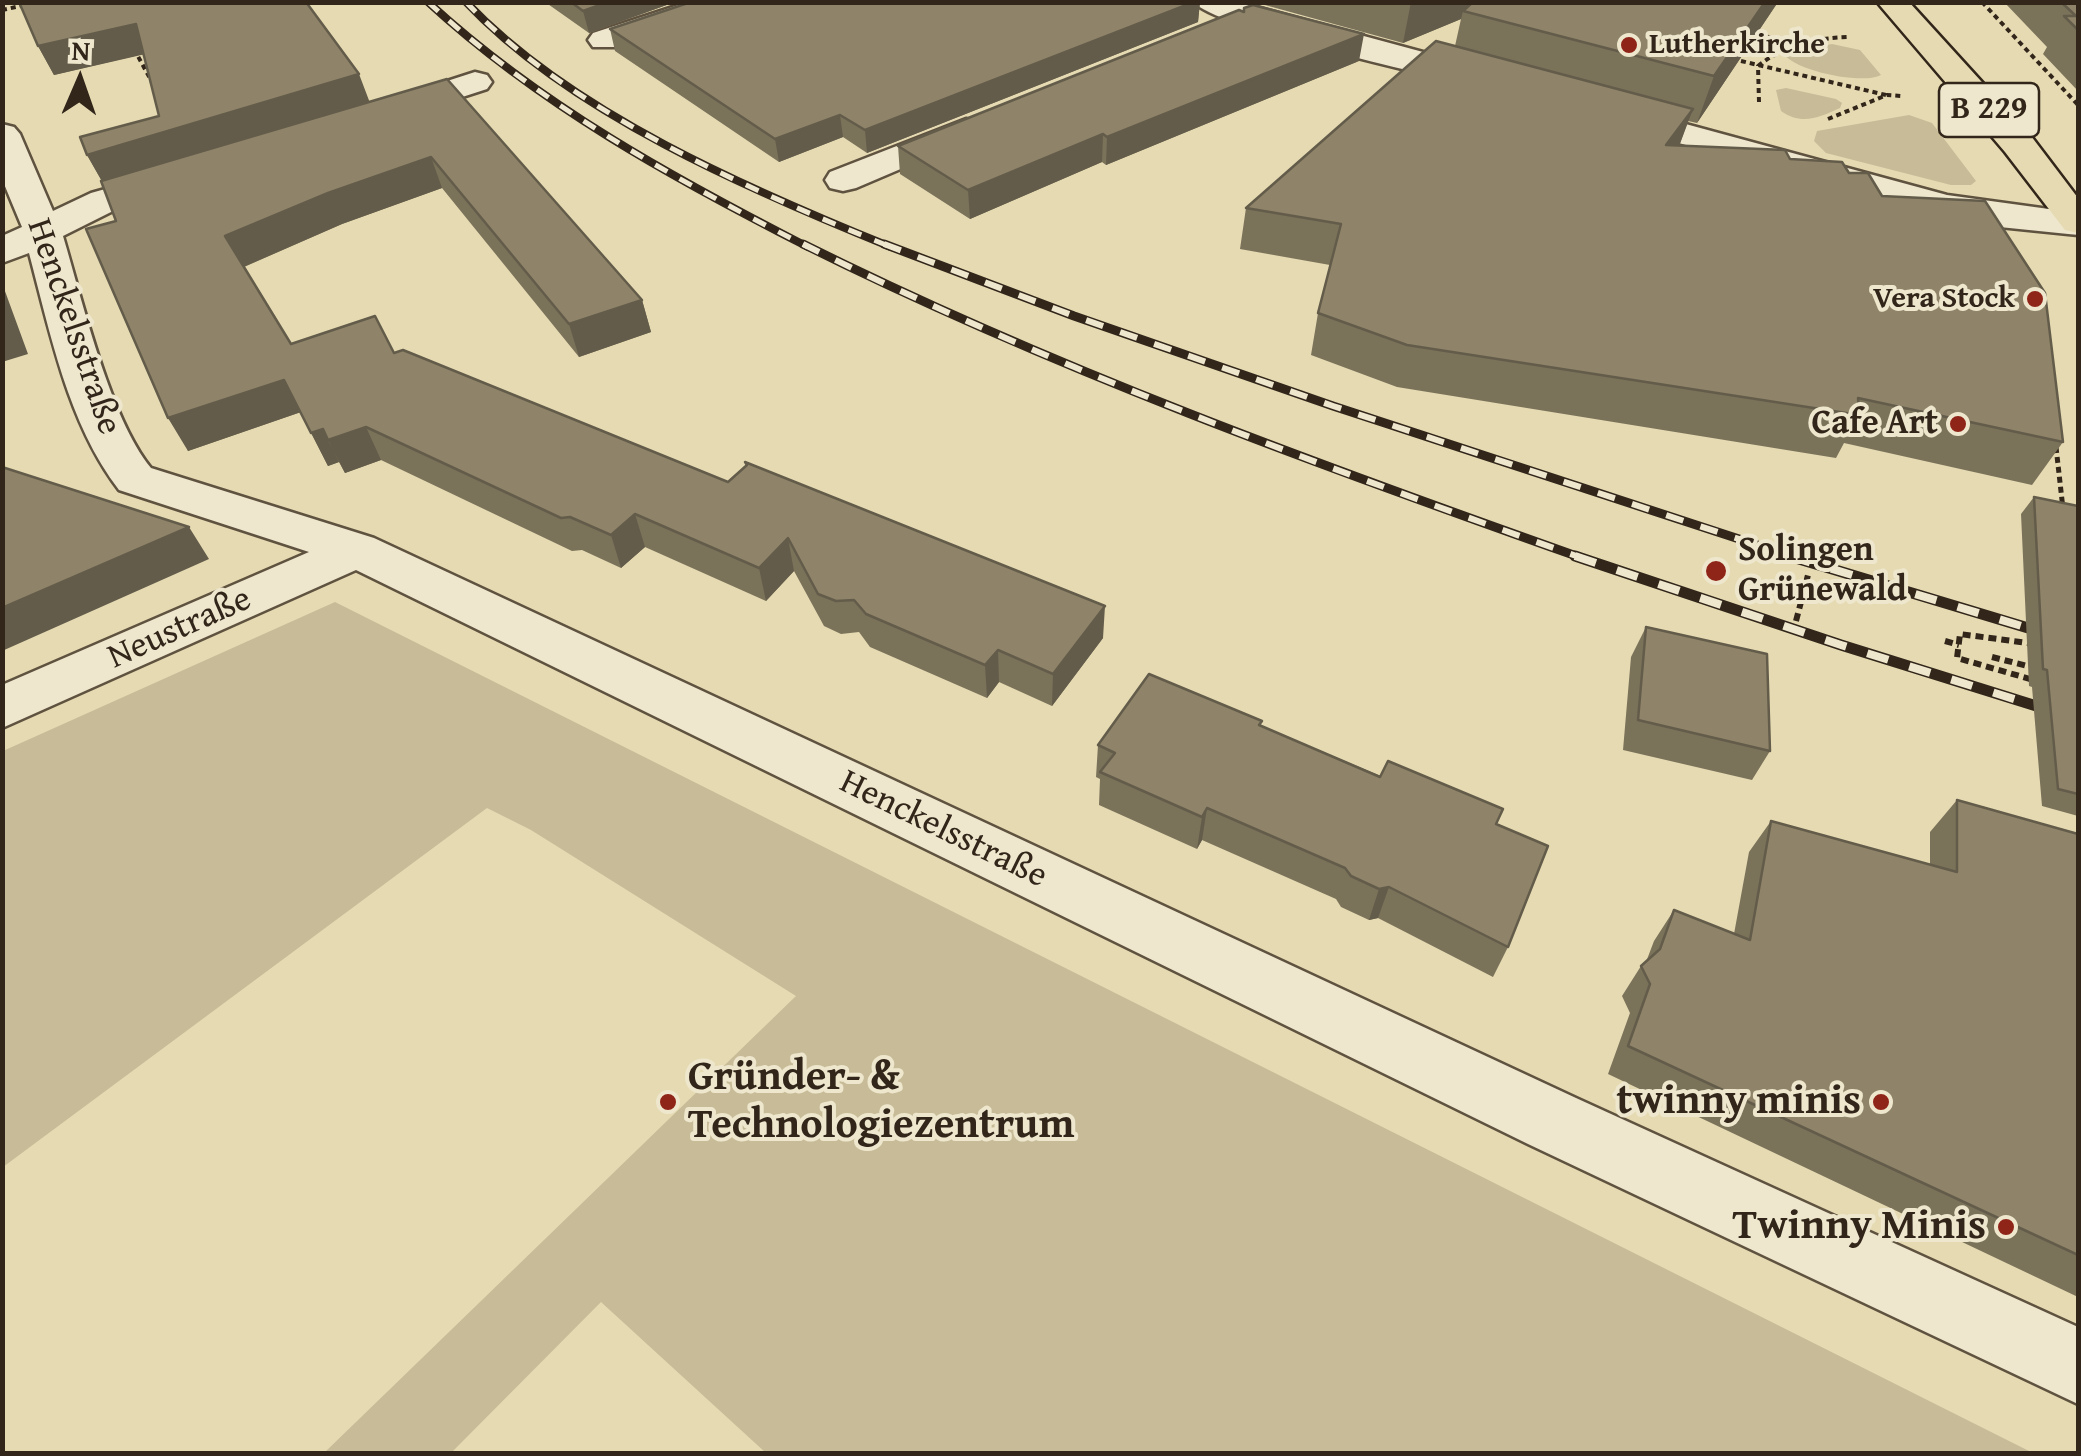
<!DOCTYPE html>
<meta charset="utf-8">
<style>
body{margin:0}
#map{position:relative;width:2081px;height:1456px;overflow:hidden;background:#e5dab2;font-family:"Gentium Book Plus",serif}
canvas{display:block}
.frame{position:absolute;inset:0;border:5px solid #32261a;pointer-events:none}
.north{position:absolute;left:30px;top:30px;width:100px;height:100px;-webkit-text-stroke:8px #eee7cd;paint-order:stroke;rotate:2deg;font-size:28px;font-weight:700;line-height:40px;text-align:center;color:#32261a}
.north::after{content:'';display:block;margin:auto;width:35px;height:45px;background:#32261a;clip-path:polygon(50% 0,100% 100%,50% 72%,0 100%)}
</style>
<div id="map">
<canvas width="2081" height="1456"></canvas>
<div class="frame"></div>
<div class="north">N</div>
</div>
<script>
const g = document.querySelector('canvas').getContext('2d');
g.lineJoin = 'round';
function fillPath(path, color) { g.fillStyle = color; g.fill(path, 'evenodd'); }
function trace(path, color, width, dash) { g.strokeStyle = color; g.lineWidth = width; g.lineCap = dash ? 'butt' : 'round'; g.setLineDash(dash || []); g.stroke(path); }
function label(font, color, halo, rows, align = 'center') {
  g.font = font + ' "Gentium Book Plus",serif'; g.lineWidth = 8; g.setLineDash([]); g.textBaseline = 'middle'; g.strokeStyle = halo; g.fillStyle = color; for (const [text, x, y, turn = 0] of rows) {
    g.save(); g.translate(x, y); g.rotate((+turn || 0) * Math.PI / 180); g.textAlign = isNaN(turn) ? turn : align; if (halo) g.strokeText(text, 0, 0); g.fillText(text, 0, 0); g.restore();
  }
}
fillPath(new Path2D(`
 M1832,44l28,6 21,25c-18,10 -86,-4 -97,-21z
 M1786,88l50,11 6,4 -2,5c-20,9 -38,18 -59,3l-5,-21z
 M1909,115l23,8 44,58 -5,4h-20l-125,-32 -12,-12 3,-10z
 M335,602l1698,851h-1267l-165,-151 -150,151h-127l472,-457 -265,-166 -44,-22 -484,359v-416z`), '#c7bb98');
const minor = new Path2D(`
 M688,2h47l-4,6 -116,39h-22l-5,-7 5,-7z
 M1194,2h44l259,70 5,7 -5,7h-24c-43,-11 -261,-59 -279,-84z
 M475,72l12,3 5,7 -5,7 -102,33 -12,-3 -5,-7 5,-7z
 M1612,104l335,91 131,18v22l-98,-10 -40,-9 -340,-95 -5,-7 5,-7z
 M966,119l12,3 5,7 -5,7 -122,52 -13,3 -13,-3 -5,-8 5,-8z
 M2,124l12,3 6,7 33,77 38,-18 89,-25 13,3 5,8 -5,8 -76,22 -54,27c19,64 47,182 88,232l223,70 1202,560 502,229v77l-550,-260 -1172,-574 -354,158v-43l307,-133 -190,-62c-51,-66 -69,-158 -90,-237l-27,10v-27l20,-9 -20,-48z`);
const major = new Path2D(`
 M1877,2h32l122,134 47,62v35l-13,-3 -60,-78z`);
trace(minor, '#5f5340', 5);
trace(major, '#32261a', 5);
trace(new Path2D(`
 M1982,2l96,103
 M2,10l37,-8
 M1750,32l42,11
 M134,49l18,33
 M1741,61l145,34
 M1759,102l-1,-36c28,-22 57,-28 92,-29
 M1828,119l59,-24 14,1`), '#32261a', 4, [5, 4]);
trace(new Path2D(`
 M2056,447l7,62`), '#32261a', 5, [6, 4]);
trace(new Path2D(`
 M1796,621l12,-46
 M1945,641l14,4
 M2035,644l-75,-10 -3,24 80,23
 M1992,657l43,11`), '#32261a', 6, [8, 5]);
fillPath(minor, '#eee7cd');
fillPath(major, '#e5dab2');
const railFar2 = new Path2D(`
 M428,2c112,103 245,176 380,245
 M466,2c105,111 284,188 425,245`);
const railFar1 = new Path2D(`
 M803,244c251,125 516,221 779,314
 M884,244l190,72 259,90 464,152`);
const rail = new Path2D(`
 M1575,556l266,89 237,74
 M1789,556l289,87`);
trace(railFar2, '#32261a', 8);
trace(railFar1, '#32261a', 9);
trace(rail, '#32261a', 11);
trace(railFar2, '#eee7cd', 5, [14]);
trace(railFar1, '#eee7cd', 6, [18]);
trace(rail, '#eee7cd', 8, [22]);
fillPath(new Path2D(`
 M19,2l350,100 273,198 9,32 -72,25 -137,-169 -100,36 -98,43 47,77 103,9 334,129 18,-16 -1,-4 358,176 -51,68 -53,-24 -12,16 -117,-51 -11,-15 -18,2 -17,-8 -30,-55 -28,30 -121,-54 -24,21 -39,-18 -10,1 -191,-91 -36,13 -6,-11 -11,4 -27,-54 -113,39 -72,-230 -14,-40 -15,-26 72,-39 -16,-62 -89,21 -16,-29z
 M545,2h130l-86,31z
 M691,2h509l-2,20 -331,131 -24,-16 -64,25 -164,-111 -5,-22z
 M1254,2h524l-81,121 -9,-2 -9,25 111,13 59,14 33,23 181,246 -31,43 -188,-42 -8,15 -439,-71 -86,-32 7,-42 12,-48 -90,-16 6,-41 209,-162 6,-27 -58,24z
 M2004,2h74v89l-35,-37 4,-7z
 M1359,61l-253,104 -4,-3 -132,57 -70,-45 -2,-28z
 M2034,497l44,9v310l-36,-10 -10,-119 -3,-1 -8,-172z
 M1646,627l124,124 -18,29 -129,-30 8,-93z
 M1261,726l235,98 12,123 -15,30 -115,-59 -9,2 -28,-13 -5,-8 -134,-59 -5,9 -98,-44 1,-26 -4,-2 2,-32z
 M1957,800l121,34v463l-470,-223 22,-61 -8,-17 19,-30 5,-4 8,-21 20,-31 60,24 15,-82 22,-31 159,44v-33z`), '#7b725a');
fillPath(new Path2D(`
 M608,2h67l-86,31 -6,-22z
 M1194,2h6l-2,20 -331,131 -2,-23z
 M1411,2h90l-38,9 -2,8 -58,24z
 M1765,2h13l-81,121 17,-47z
 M136,24l14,29 -96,22 -16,-29z
 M1364,34l-5,27 -253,104 1,-28z
 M359,74l11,29 -266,82 -17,-30z
 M1693,109l-15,40 -12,-4z
 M840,115l3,22 -64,25 -4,-23z
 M1103,134l-1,28 -132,57 -2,-29z
 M431,157l11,31 -100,36 -101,44 -16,-32 103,-43z
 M2,283l26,71 -26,8z
 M642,300l9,32 -72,25 -10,-33z
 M284,380l17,32 -113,39 -20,-33z
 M366,427l15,33 -36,13 -17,-33z
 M323,429l16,33 -11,4 -17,-33z
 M635,514l10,33 -24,21 -10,-33z
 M189,527l20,32 -207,92v-43z
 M788,538l6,33 -28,30 -7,-33z
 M1105,606l-2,32 -51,68 1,-32z
 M998,650l1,32 -12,16 -2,-33z
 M1207,808l-5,32 -5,9 5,-32z
 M1389,887l-11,31 -9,2 10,-31z`), '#645c4a');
const building = new Path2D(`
 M19,2h287l53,72 -272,81 -7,-18 79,-21 -23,-92 -98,22z
 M571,2h37l-25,9z
 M691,2h503l-329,128 -25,-15 -65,24 -165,-110z
 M1473,2h292l-51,74 -251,-65z
 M2061,2h17v28l-14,-14h12z
 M1253,5l111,29 -257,103 -4,-3 -135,56 -70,-44 341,-136 5,2v-4z
 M1436,41l257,68 -27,36 119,5 5,9 52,3 7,11h19l14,23 103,5 60,92 18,149 -205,-44 1,17 -452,-70 -89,-32 23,-89 -95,-16z
 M447,79l195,221 -73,24 -138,-167 -103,36 -103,43 66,108 84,-28 19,37 9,-3 325,132 19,-17 -2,-3 360,144 -52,68 -55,-24 -13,15 -119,-51 -12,-14 -18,1 -18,-7 -30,-56 -29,30 -124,-54 -24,21 -41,-18 -9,1 -195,-91 -38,13 -5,-11 -12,4 -27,-53 -116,38 -82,-189 30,-8 -15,-40z
 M2,467l187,60 -187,81z
 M2034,497l44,9v288l-20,-5 -11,-119 -4,-1z
 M1646,627l121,27 3,97 -132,-31z
 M1149,674l113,47 -3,4 121,52 8,-16 115,48 -7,15 52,22 -40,101 -119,-60 -10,2 -28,-13 -6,-8 -138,-60 -5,9 -102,-45 15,-19 -17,-8z
 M1957,800l121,34v421l-450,-209 22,-62 -9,-18 19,-17 14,-39 76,30 21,-119 186,51z`);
fillPath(building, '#8f8469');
trace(building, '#645c4a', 2.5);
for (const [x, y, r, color] of [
 [1629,45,10,"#8f2418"],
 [2035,299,10,"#8f2418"],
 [1958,424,10,"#8f2418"],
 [1716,571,12,"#8f2418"],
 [668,1102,10,"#8f2418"],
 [1881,1102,10,"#8f2418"],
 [2006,1227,10,"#8f2418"]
]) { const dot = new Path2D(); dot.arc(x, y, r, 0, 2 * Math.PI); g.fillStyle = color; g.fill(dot); trace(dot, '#eee7cd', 4); }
label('bold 30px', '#32261a', '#eee7cd', [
 ["Lutherkirche",1649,45],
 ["Vera Stock",2015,299,"right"]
], 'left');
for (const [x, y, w] of [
 [1989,110,100]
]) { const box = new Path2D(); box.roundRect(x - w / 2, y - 27, w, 54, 8); g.fillStyle = '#eee7cd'; g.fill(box); trace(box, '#32261a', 2.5); }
label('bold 32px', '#32261a', null, [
 ["B 229",1989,110]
]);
label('35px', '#32261a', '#eee7cd', [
 ["Henckelsstraße",73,327,71],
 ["Neustraße",180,629,-24],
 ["Henckelsstraße",943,830,26]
]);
label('bold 35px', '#32261a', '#eee7cd', [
 ["Cafe Art",1938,424],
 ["Solingen",1738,551,"left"],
 ["Grünewald",1738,591,"left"]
], 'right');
label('bold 42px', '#32261a', '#eee7cd', [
 ["Gründer- &",688,1078,"left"],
 ["Technologiezentrum",688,1126,"left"],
 ["twinny minis",1861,1102],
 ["Twinny Minis",1986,1227]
], 'right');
</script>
